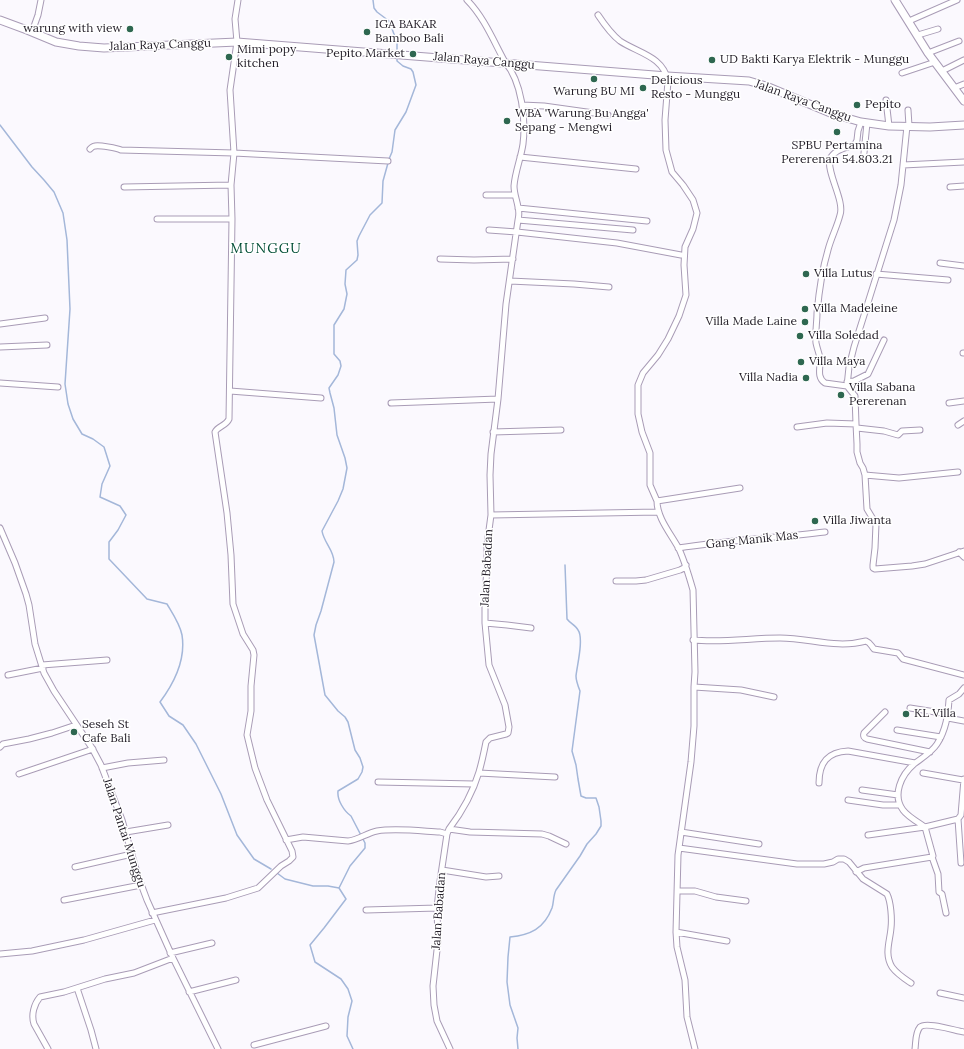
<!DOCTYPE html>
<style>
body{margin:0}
canvas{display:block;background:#fbf9fe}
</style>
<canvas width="964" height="1049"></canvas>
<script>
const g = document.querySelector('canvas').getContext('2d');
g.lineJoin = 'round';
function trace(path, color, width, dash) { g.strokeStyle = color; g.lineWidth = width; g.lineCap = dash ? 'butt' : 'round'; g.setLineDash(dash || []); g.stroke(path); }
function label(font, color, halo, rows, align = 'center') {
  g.font = font + ' Lora,serif'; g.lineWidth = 3; g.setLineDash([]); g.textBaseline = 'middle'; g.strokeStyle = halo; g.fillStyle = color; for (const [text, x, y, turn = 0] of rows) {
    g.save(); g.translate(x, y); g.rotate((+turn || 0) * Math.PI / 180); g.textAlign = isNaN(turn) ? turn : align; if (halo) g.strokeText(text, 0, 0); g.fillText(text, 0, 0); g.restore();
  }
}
trace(new Path2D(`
 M373,0l1,8 3,4 12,9 8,21v10
 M0,125l32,42 12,13 10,12 9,21 4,27 3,69 -5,75 3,20 5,15 9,15 11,5 11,8 6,19 -8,18 -2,13 20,9 6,9 -8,15 -9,12v17l38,40 20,5c6,10 13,20 15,31 4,25 -7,47 -22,67l9,14 14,9 13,19 25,50 16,41 17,24 17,10
 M389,159l3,-7 3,-22 11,-18 10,-27 -3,-13 -2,-3 -8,-3 -6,-5v-3
 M277,873l8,6 28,7h15l11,2 7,11 -22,29 -14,17 5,17 26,17 7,10 4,12 -4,16 -1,19 6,13
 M339,888l11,-22 15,-18v-5l-14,-27c-7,-5 -14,-16 -13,-25l20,-12 4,-7 1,-5 -3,-9 -5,-8 -7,-28 -3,-5 -7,-6 -13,-16 -11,-60 2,-10 5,-14 13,-49c0,-12 -10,-19 -12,-31l16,-30 5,-12 4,-21 -2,-10 -8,-23 -3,-27 -4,-15 -1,-5 9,-13 3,-9 -1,-5 -6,-7v-29l10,-16 3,-15 -2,-10 1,-14 11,-10 1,-5 -1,-14 2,-5 11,-21 12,-12 1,-22 5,-18
 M518,1049l-1,-11 1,-10 -8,-23 -3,-23 1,-25 2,-20c20,-2 34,-8 42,-29 2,-6 1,-12 4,-18l24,-34 7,-12 9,-10 5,-8v-5l-2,-14 -3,-9h-10l-5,-2 -3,-17 -2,-14 -4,-14 8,-60c-2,-5 -4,-10 -4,-15 1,-10 8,-38 2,-46 -2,-4 -8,-7 -11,-11l-2,-54`), '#a4b7d9', 1.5);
const street = new Path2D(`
 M598,15c6,9 13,19 22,26 18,12 43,15 48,40l-3,39 1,30 6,22 11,13 10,15 4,13 -4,16 -8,18 -1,18 2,30 -7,21 -11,23 -10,16 -15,18 -5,12v29l4,18 8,21v32l7,16
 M909,21l48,-21
 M32,32l6,-17 3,-15
 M918,35l20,-6
 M928,53l31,-12
 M942,71l22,-11
 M902,73l33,-11
 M954,88l10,-4
 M886,100l3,26
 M522,105l22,1 64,9
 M908,110l1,16
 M907,126l-6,59 -7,35 -40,127 -5,20 -2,19 8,10 1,28 1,20v8l3,11 3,5 2,7 2,34 9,15 -1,24 -2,17v3l2,1 37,-3 13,-2 39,-13
 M90,149c2,-2 3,-3 5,-3 4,-1 22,2 26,4l113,3 154,8
 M864,153l3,-30
 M520,157l116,12
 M903,165l61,-3
 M124,187l107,-2
 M950,187l14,-1
 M486,195h29
 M518,208l129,13
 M157,219h75
 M518,220l115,10
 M489,230l28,2 100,11 64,12
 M440,259l34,1 39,-1
 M940,263l24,3
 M876,274l72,6
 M510,281l64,3 35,3
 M0,324l45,-6
 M0,347l47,-2
 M963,353h1
 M847,382l7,-1 14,-7 16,-34
 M0,383l58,4
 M847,386l-22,-3c-9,-6 -4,-16 -5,-25 -1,-5 -3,-10 -4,-15 -1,-10 1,-21 1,-30 2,-22 5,-43 11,-63 3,-12 9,-23 12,-35 5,-14 -14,-43 -10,-56 4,-10 18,-11 25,-15l2,-4 1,-9 3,-9
 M230,391l91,7
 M391,403l107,-4
 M949,403l15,-2
 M958,425l6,-4
 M797,427l30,-4 29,1
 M857,428l27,3 14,4 4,-4 18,-1
 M493,432l68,-2
 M865,475l34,3 59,-6
 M491,515l167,-3
 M0,528l15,35 11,31 3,11 6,39 9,29 10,18 38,57 9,17 21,55 16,56 9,24 26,58 45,91
 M678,548c49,-8 98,-10 147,-16
 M959,552l5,5
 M616,581h20l10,-1 34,-10 4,-2 2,-3
 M485,623l22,2 24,3
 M693,640c29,3 58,-2 87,-2 30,0 56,11 86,3 5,2 5,5 8,8l24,4 5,6 61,16
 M42,665l65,-5
 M8,675l35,-7
 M694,687l47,3 33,7
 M910,708l38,6
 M885,712l-21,21c-1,3 0,5 3,6l63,13
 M948,718l16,3
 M897,730l44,7
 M0,747l3,-3 26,-5 23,-6 24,-8
 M102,768l26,-5 36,-3
 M479,773l76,4
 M923,773l40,7
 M19,774l74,-25
 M378,782l96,2
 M819,783c0,-20 8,-31 29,-32l67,12
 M862,790l36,5
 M848,800l35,5h17
 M925,827c-6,-4 -18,-11 -22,-17 -11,-15 -2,-35 11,-46 8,-6 18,-12 23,-20 9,-14 11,-29 12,-44l10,-6 5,-6
 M925,827l8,29 -1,1 6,17 1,18 3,2 4,19
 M449,829l21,3 72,2 7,2 17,8
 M126,832l42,-7
 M681,832l78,12
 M868,835l57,-8 33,-8
 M286,840l17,-3 45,4c10,-1 19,-8 29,-10 18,-3 44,0 63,1l7,2
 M679,848l118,16h27l9,-2 5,-3h6l5,3 14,17 24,15c4,8 5,25 4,34 -1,13 -7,26 1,39 5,7 13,12 19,16
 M961,863l-3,-44 3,-4 3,-36
 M75,867l57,-13
 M442,870l44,7 13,-1
 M856,872l8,-4 68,-11
 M677,891h18l21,6 30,4
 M64,900l77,-15
 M366,910l71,-2
 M152,913l74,-15 32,-10 23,-22 8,-5 4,-4 -1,-6 -25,-51 -12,-32 -8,-33 4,-24v-25l3,-31 -1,-5 -10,-16 -10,-30 -2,-49 -4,-42 -12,-81c3,-6 11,-6 14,-13l3,-200 -1,-34 3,-32 -4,-63 7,-48 -2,-23 3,-19
 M676,932l51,9
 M170,953l42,-10
 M0,954l32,-3 52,-11 71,-20
 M77,988l14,42 5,19
 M189,992l47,-12
 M940,993l24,5
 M254,1045l72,-19
 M48,1049l-14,-25c-3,-9 0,-20 6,-27l24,-5 41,-13 29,-6 39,-15
 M450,1049l-13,-28 -3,-16 -1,-19 5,-45 -1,-33 3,-27 7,-47 2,-5c13,-17 24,-37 30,-57 3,-10 5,-20 7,-30l4,-4 16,-4 2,-1 1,-6 -4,-22 -16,-40 -4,-42v-26l2,-29v-23l4,-30 -1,-40 1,-21 7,-55 8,-95 12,-84c1,-4 1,-9 0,-13 -1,-7 -4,-13 -4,-21 1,-14 7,-28 9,-42 3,-24 -1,-62 -18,-82 -11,-20 -21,-45 -38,-62
 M695,1049l-8,-32 -2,-37 -8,-33 -1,-15 2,-77 13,-93 3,-36v-39l1,-15 -2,-82c-4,-14 -8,-28 -14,-41 -8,-15 -22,-31 -22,-48l83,-13
 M915,1049c1,-7 0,-16 5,-22 6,-6 36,4 44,5`);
const secondary = new Path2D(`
 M895,0l33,53 36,48
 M0,20l27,10 29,12 23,4 25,2 133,-6 430,34 82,5 17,5 67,28 28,8 28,4 41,1 34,-2`);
trace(street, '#a99cb6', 7);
trace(secondary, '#a99cb6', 9);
trace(street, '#fff', 5);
trace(secondary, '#fff', 7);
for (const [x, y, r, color] of [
 [130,29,4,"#2e6750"],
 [367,32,4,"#2e6750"],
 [413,54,4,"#2e6750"],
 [229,57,4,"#2e6750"],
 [712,60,4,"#2e6750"],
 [594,79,4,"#2e6750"],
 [643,88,4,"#2e6750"],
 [857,105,4,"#2e6750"],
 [507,121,4,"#2e6750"],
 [837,132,4,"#2e6750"],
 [806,274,4,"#2e6750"],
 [805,309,4,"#2e6750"],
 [805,322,4,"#2e6750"],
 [800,336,4,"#2e6750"],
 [801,362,4,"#2e6750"],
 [806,378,4,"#2e6750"],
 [841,395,4,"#2e6750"],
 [815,521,4,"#2e6750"],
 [906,714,4,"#2e6750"],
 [74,732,4,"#2e6750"]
]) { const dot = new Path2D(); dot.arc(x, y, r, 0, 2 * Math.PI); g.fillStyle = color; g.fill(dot); trace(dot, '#fff', 1.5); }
label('12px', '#231e28', '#fff', [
 ["IGA BAKAR",375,25],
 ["Bamboo Bali",375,39],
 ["warung with view",122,29,"right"],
 ["Mimi popy",237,50],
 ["kitchen",237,64],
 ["Pepito Market",405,54,"right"],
 ["UD Bakti Karya Elektrik - Munggu",720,60],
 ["Delicious",651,81],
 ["Resto - Munggu",651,95],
 ["Warung BU MI",594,92,"center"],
 ["Pepito",865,105],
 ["WBA 'Warung Bu Angga'",515,114],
 ["Sepang - Mengwi",515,128],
 ["SPBU Pertamina",837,146,"center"],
 ["Pererenan 54.803.21",837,160,"center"],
 ["Villa Lutus",814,274],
 ["Villa Madeleine",813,309],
 ["Villa Made Laine",797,322,"right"],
 ["Villa Soledad",808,336],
 ["Villa Maya",809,362],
 ["Villa Nadia",798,378,"right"],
 ["Villa Sabana",849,388],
 ["Pererenan",849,402],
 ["Villa Jiwanta",823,521],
 ["KL Villa",914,714],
 ["Seseh St",82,725],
 ["Cafe Bali",82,739]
], 'left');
label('12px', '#231e28', '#fff', [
 ["Jalan Raya Canggu",160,45,-2],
 ["Jalan Raya Canggu",484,61,5],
 ["Jalan Raya Canggu",803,101,20],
 ["Gang Manik Mas",752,540,-6],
 ["Jalan Babadan",487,568,-87],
 ["Jalan Pantai Munggu",124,833,72],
 ["Jalan Babadan",439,911,-86]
]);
g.letterSpacing = '1px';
label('14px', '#004d35', '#fff', [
 ["MUNGGU",266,249]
]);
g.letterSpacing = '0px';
</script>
